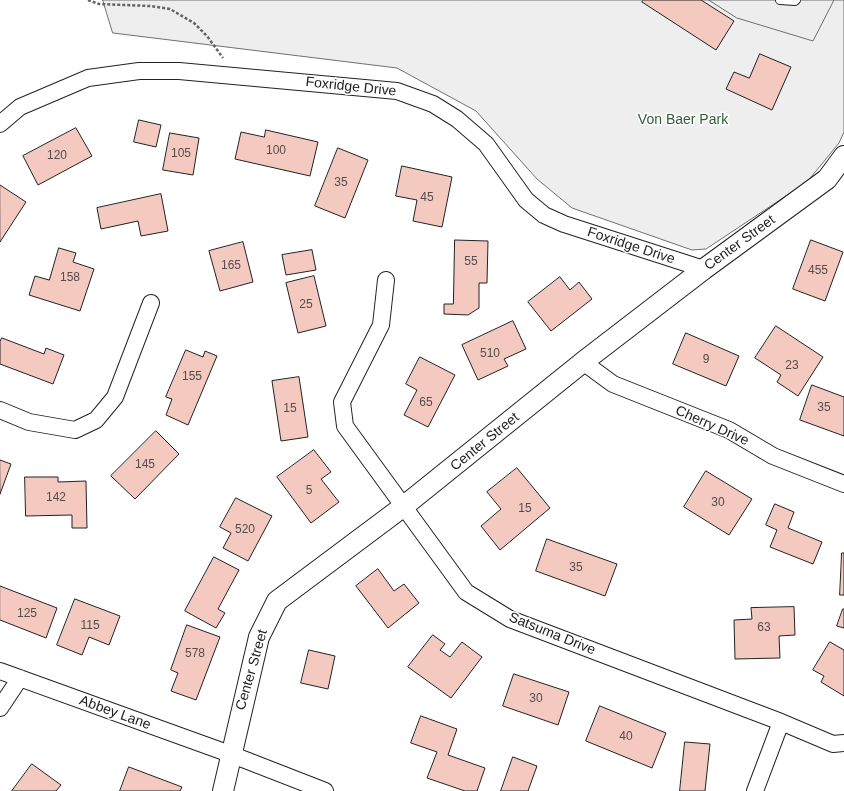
<!DOCTYPE html>
<style>
body{margin:0}
canvas{display:block;background:#fff}
</style>
<canvas width="844" height="791"></canvas>
<script>
const g = document.querySelector('canvas').getContext('2d');
g.lineJoin = 'round';
function fillPath(path, color) { g.fillStyle = color; g.fill(path, 'evenodd'); }
function trace(path, color, width, dash) { g.strokeStyle = color; g.lineWidth = width; g.lineCap = dash ? 'butt' : 'round'; g.setLineDash(dash || []); g.stroke(path); }
function label(font, color, halo, rows, align = 'center') {
  g.font = font + ' Arial,sans-serif'; g.lineWidth = 3; g.setLineDash([]); g.textBaseline = 'middle'; g.strokeStyle = halo; g.fillStyle = color; for (const [text, x, y, turn = 0] of rows) {
    g.save(); g.translate(x, y); g.rotate((+turn || 0) * Math.PI / 180); g.textAlign = isNaN(turn) ? turn : align; if (halo) g.strokeText(text, 0, 0); g.fillText(text, 0, 0); g.restore();
  }
}
const green = new Path2D(`
 M103,0h741v132l-5,11 -32,39 -101,67 -14,1 -120,-42 -35,-29 -61,-68 -79,-43 -284,-35z`);
fillPath(green, '#eee');
trace(green, '#6f6f6f', 1);
const parking = new Path2D(`
 M709,0h125l-21,41 -76,-23z`);
fillPath(parking, '#ededed');
trace(parking, '#6f6f6f', 1);
const building = new Path2D(`
 M644,0h57l33,21 -18,29 -74,-48z
 M760,54l31,13 -19,43 -46,-21 8,-17 15,6z
 M139,120l22,5 -5,22 -22,-5z
 M76,128l16,28 -54,29 -15,-29z
 M266,130l52,12 -8,34 -75,-17 6,-27 23,5z
 M170,133l29,5 -6,37 -30,-5z
 M338,148l30,12 -23,58 -30,-12z
 M402,166l50,11 -10,50 -29,-6 4,-21 -21,-4z
 M0,185l26,17 -26,40z
 M161,194l7,37 -27,5 -3,-15 -37,8 -4,-21z
 M455,240l33,1 -1,42h-8v25l-11,7 -24,-1v-10h9z
 M811,240l32,12 -18,49 -32,-12z
 M243,242l10,40 -33,9 -11,-40z
 M59,248l17,5 -3,9 21,7 -14,42 -51,-16 6,-19 14,4z
 M312,250l4,20 -30,5 -4,-20z
 M314,276l12,50 -28,7 -12,-50z
 M560,277l10,13 9,-8 13,17 -41,32 -23,-29z
 M513,321l13,28 -22,10 4,7 -30,14 -16,-35z
 M776,326l47,31 -25,39 -21,-14 4,-7 -26,-17z
 M686,333l53,23 -13,30 -53,-22z
 M2,338l42,16 2,-6 18,7 -11,29 -53,-20v-22z
 M186,350l17,7 2,-6 12,5 -29,69 -22,-10 6,-16 -6,-2z
 M420,357l35,18 -27,52 -24,-12 13,-25 -11,-6z
 M299,377l9,60 -27,4 -9,-60z
 M812,385l32,12v39l-44,-16z
 M156,431l23,23 -44,45 -24,-23z
 M314,450l17,22 -10,7 18,23 -28,21 -34,-46z
 M0,460l11,4 -11,30z
 M517,468l33,40 -50,42 -19,-24 20,-17 -14,-17z
 M706,471l46,28 -23,36 -45,-28z
 M25,477h33v5l28,-1 1,47h-15v-13l-46,1z
 M236,498l36,18 -24,45 -25,-13 8,-15 -11,-6z
 M775,504l19,8 -6,16 34,14 -9,22 -43,-17 7,-17 -11,-5z
 M547,539l70,25 -12,32 -69,-25z
 M842,553h2v42h-4z
 M214,557l25,13 -21,39 7,4 -9,15 -31,-17z
 M378,569l16,22 10,-7 15,19 -31,25 -32,-42z
 M0,586l57,22 -11,30 -46,-18z
 M75,599l45,17 -11,29 -20,-8 -7,18 -25,-10z
 M794,607l1,28 -16,1 1,22 -45,1 -1,-39 18,-1 -1,-11z
 M843,609h1v19l-7,-2z
 M187,625l33,12 -24,63 -25,-9 7,-18 -7,-3z
 M433,635l12,9 -5,6 10,7 12,-15 20,15 -31,41 -43,-31z
 M830,642l14,8v46l-23,-14 3,-6 -11,-6z
 M309,650l26,6 -7,33 -27,-6z
 M514,674l55,18 -11,33 -55,-19z
 M600,706l66,27 -14,35 -66,-27z
 M421,716l36,13 -9,26 37,13 -8,23h-12l-38,-13 10,-26 -26,-9z
 M685,742l25,2 -5,47h-25z
 M513,757l24,9 -9,25h-27z
 M32,764l29,21 -5,6h-44z
 M129,767l53,20 -2,4h-60z`);
fillPath(building, '#f3c9c0');
trace(building, '#222', 1);
const service = new Path2D(`
 M780,0l15,1 1,-1`);
const minor = new Path2D(`
 M0,124l20,-17 68,-29 51,-7h40l218,20 36,13 24,15 29,25 40,56 18,15 20,9 140,45
 M386,280l-5,45 -39,77 3,24 121,166 44,27 271,103 52,22 11,-1
 M583,362l30,22 116,46 44,26 71,28
 M0,410l29,12 46,8 21,-10 19,-23 36,-94
 M0,671l230,83 95,37
 M0,708l20,-30
 M755,791l26,-69`);
const tertiary = new Path2D(`
 M223,791l36,-154 18,-36 127,-95 179,-144 121,-93 123,-90 17,-23`);
trace(service, '#222', 10);
trace(minor, '#222', 18);
trace(tertiary, '#222', 22);
trace(new Path2D(`
 M88,0l11,4 51,2 20,3 24,14 13,13 16,22`), '#646464', 2.5, [3, 2]);
trace(service, '#fff', 8);
trace(minor, '#fff', 16);
trace(tertiary, '#fff', 20);
label('12px', '#564c4a', null, [
 ["100",276,151],
 ["105",181,154],
 ["120",57,156],
 ["35",341,183],
 ["45",427,198],
 ["55",471,262],
 ["165",231,266],
 ["455",818,271],
 ["158",70,278],
 ["25",306,305],
 ["510",490,354],
 ["9",706,360],
 ["23",792,366],
 ["155",192,377],
 ["65",426,403],
 ["35",824,408],
 ["15",290,409],
 ["145",145,465],
 ["5",309,491],
 ["142",56,498],
 ["30",718,503],
 ["15",525,509],
 ["520",245,530],
 ["35",576,568],
 ["125",27,614],
 ["115",90,626],
 ["63",764,628],
 ["578",195,654],
 ["30",536,699],
 ["40",626,737]
]);
label('14px', '#222', '#fff', [
 ["Foxridge Drive",351,87,6],
 ["Center Street",740,243,-36],
 ["Foxridge Drive",631,246,18],
 ["Cherry Drive",712,426,24],
 ["Center Street",485,442,-39],
 ["Satsuma Drive",552,634,22],
 ["Center Street",252,670,-74],
 ["Abbey Lane",115,713,20]
]);
label('14px', '#2f5e38', '#fff', [
 ["Von Baer Park",683,120]
]);
</script>
